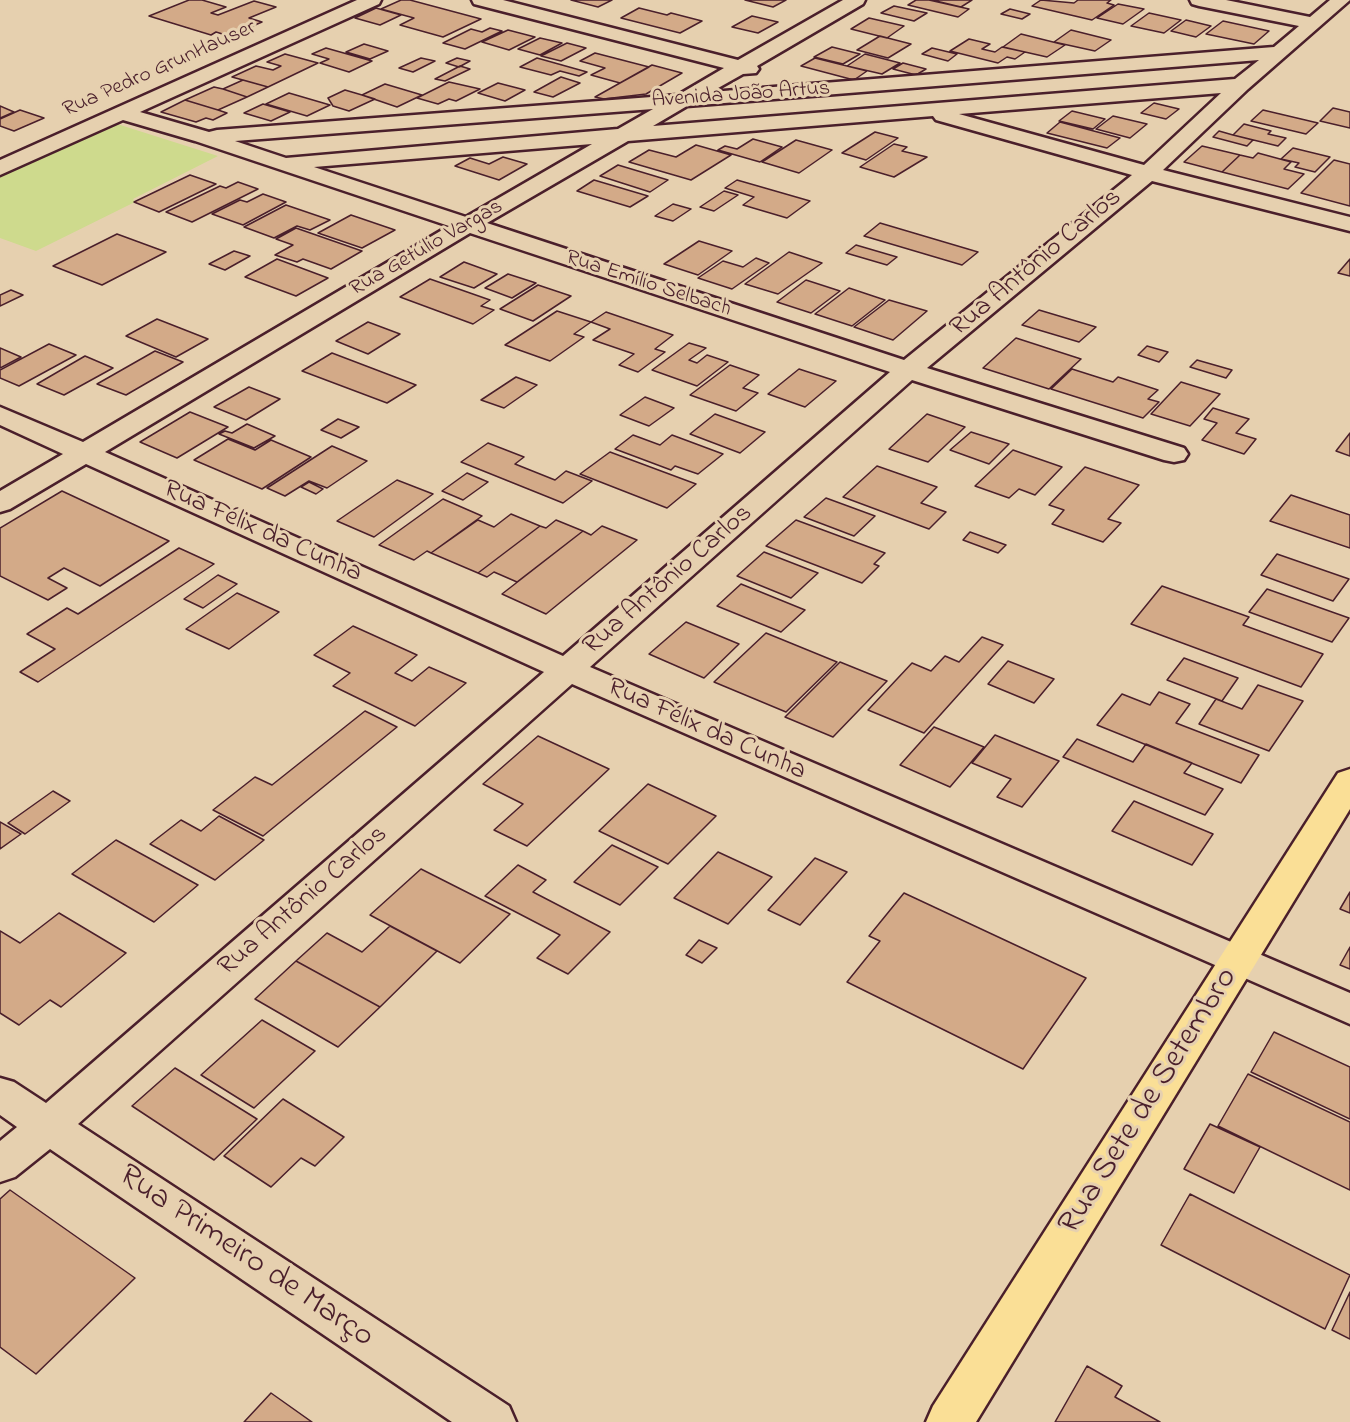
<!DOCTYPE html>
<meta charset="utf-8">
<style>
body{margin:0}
canvas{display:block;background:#e6d0af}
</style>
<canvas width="1350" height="1422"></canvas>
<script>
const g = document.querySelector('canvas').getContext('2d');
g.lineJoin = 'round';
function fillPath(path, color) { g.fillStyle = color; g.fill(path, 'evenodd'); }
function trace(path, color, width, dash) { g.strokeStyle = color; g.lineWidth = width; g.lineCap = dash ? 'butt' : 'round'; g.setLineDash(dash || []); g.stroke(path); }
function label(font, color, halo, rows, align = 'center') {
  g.font = font + ' "Indie Flower",sans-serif'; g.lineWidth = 6; g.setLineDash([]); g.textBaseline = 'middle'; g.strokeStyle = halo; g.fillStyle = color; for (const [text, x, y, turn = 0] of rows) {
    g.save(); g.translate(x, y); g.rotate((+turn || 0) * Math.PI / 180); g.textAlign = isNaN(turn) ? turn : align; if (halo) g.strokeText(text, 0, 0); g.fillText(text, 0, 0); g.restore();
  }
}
fillPath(new Path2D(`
 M114,123l104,33 -85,43 2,3 -99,49 -36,-13v-63z`), '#ceda8d');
const building = new Path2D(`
 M189,0h13l24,7 -15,6 7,2 36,-14 22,6 -27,11 13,4 -33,14 -13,-4 -5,3 -62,-19z
 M401,0h9l71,19 -38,18 -43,-12 14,-7 -33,-9z
 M571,0h41l-14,7z
 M745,0h41l-13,7z
 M916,0h13l40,9 -11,8 -50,-12z
 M932,0h40l-11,7z
 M1041,0l33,3 4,-3h33l-4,3 7,2 -22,15 -60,-14z
 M1118,4l26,5 -21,15 -26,-6z
 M894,6l33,7 -13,8 -33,-8z
 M376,8l25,7 -21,10 -25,-7z
 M639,8l28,7 4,-2 31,8 -22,12 -59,-15z
 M1010,9l20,5 -8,5 -21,-5z
 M1149,13l32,7 -17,13 -33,-7z
 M752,16l26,6 -20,11 -26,-6z
 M869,18l35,8 -17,12 -36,-9z
 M1186,20l25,6 -15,11 -25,-6z
 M1223,21l46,10 -15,13 -48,-10z
 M490,28l12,3 -37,18 -22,-6 28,-14 11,3z
 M508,30l27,7 -26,13 -27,-8z
 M1071,30l40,10 -16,11 -41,-9z
 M1021,34l44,11 -18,12 -44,-10z
 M880,36l31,8 -23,14 -31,-8z
 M540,38l22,5 -22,12 -22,-6z
 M969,39l21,5 -8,5 13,3 7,-5 23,5 -10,7 -8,-2 -9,6 -48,-12z
 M567,43l19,5 -25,13 -20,-5z
 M364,44l24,7 -18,8 -24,-7z
 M832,47l28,7 -17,10 -29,-7z
 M326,48l46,13 -23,11 -29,-9 9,-4 -17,-5z
 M932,48l25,6 -9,7 -26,-7z
 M595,53l54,14 -29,16 -29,-8 14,-7 -25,-7z
 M285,54l33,9 -50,24 -36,-10 24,-11 17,4 8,-4 -14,-4z
 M865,54l35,9 -18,11 -35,-8z
 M421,58l14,3 -22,11 -14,-4z
 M457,58l13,3 -11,6 -13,-4z
 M537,58l50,14 -8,4 -19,-5 -9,4 -31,-8z
 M815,58l52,13 -13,9 -53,-14z
 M903,63l23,6 -10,6 -23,-6z
 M652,65l30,8 -36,21 -42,5 -9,-2z
 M460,66l10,3 -25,12 -10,-2z
 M561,77l19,6 -27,14 -19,-5z
 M243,80l25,7 -21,10 -24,-8z
 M449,82l31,7 -24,12 -7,-2 -11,5 -21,-6z
 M498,83l27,7 -20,11 -27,-8z
 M385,84l37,11 -25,12 -35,-12z
 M214,87l9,2 24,8 -29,13 -33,-10z
 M345,90l17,5 13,4 -26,12 -16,-5 -5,-8z
 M289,93l41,12 -23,11 -41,-12z
 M185,100l33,10 9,3 -14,7 -7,-2 -10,4 -35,-10z
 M1154,103l25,6 -13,10 -25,-6z
 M263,104l27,8 -19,9 -27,-8z
 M0,106l14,6 -14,6z
 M1333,108l17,4v16l-30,-7z
 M20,110l24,8 -30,13 -14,-5v-7z
 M1263,110l55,13 -12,11 -55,-13z
 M1072,111l33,8 -12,10 -34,-8z
 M1113,116l34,8 -17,14 -34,-9z
 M1060,122l60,16 -13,10 -60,-15z
 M1244,124l27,7 -3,3 18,4 -8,8 -45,-11z
 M1219,131l14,4 20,5 -6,6 -34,-9z
 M875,132l23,6 -32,22 -24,-7z
 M753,139l29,8 -22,15 -42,-12 7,-4 12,3z
 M796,140l36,10 -33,23 -37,-11z
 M894,144l13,3 -5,4 25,6 -33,20 -34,-10z
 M696,145l35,10 -40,25 -62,-18 20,-12 27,7z
 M1202,146l38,9 -18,17 -38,-10z
 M1293,148l37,9 -15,15 -20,-5 4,-4 -18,-4z
 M1258,153l33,9 -7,7 20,5 -16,15 -66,-17 18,-17 13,3z
 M503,157l24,7 -28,16 -44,-14 15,-8 19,6z
 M1334,160l16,4v42l-49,-13z
 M618,165l50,15 -18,12 -50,-16z
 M190,175l26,9 -57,28 -25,-10z
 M594,180l54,16 -18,11 -53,-16z
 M737,180l73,21 -23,17 -44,-13 11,-8 -29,-9z
 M238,182l20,7 -66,33 -26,-10 54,-26 6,2z
 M724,191l14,4 -24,16 -14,-4z
 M263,194l23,8 -43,23 -31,-11 28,-14 7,2z
 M673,204l18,5 -18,12 -18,-5z
 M286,205l44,15 -20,10 -13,-4 -23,12 -30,-11z
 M351,215l44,15 -33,18 -44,-15z
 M880,223l98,29 -16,13 -98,-29z
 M296,228l66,23 -31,18 -28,-10 -6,3 -22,-7 18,-10 -17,-6z
 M117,234l49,18 -64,33 -49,-19z
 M699,241l33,10 -34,24 -34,-11z
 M856,245l41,12 -10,8 -41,-12z
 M234,251l16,5 -25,14 -16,-6z
 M789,252l33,11 -44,31 -33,-10z
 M756,258l13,5 -37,26 -34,-11 25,-17 20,6z
 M277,259l51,19 -32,18 -51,-19z
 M1350,259v17l-12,-3z
 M464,262l33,12 -23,14 -34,-11z
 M508,274l28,9 -24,15 -27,-10z
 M430,279l60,21 -9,6 13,4 -21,14 -73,-27z
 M806,280l34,11 -29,22 -34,-11z
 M538,285l33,11 -38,25 -33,-12z
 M849,288l36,12 -33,26 -37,-12z
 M11,290l12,5 -23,11v-11z
 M889,300l38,11 -34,29 -39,-13z
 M1039,310l57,17 -17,15 -57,-17z
 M557,311l34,11 -17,12 10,3 -34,24 -45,-16z
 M606,312l67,23 -18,14 10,3 -27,20 -19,-7 15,-11 -41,-14 17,-11 -19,-7z
 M157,319l51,20 -32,18 -50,-21z
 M368,322l32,12 -32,20 -32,-13z
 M1016,338l65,21 -32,30 -66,-21z
 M689,343l17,5 -17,12 8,3 10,-8 21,7 -31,24 -45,-16z
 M49,344l27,11 -57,31 -19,-8v-8z
 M1147,346l21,6 -9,10 -21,-7z
 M0,348l21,9 -21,11z
 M155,351l28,11 -57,33 -29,-11z
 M332,353l84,32 -29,18 -85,-32z
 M85,356l28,12 -49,27 -27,-11z
 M1197,360l35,10 -6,8 -36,-11z
 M730,365l29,10 -16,13 15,5 -22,18 -46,-16z
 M799,369l37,12 -31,26 -37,-13z
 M1072,369l41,13 5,-5 40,13 -10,9 11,3 -16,16 -92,-29z
 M516,377l21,8 -33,23 -23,-8z
 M1181,382l39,12 -30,32 -39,-12z
 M249,387l31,12 -34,21 -32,-13z
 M645,397l29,11 -25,18 -29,-11z
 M1213,408l36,11 -13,14 20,6 -12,15 -42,-14 15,-17 -13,-4z
 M190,412l38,15 -51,31 -37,-16z
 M715,414l50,18 -25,21 -50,-19z
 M927,414l38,13 -37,35 -39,-13z
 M338,419l21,8 -18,11 -20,-8z
 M247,424l28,12 -21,12 -35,-14 6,-3 7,2z
 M971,432l38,12 -20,20 -39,-14z
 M1350,433v23l-14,-5z
 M633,435l27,10 12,-10 51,19 -25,20 -23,-8 -4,4 -56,-21z
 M228,439l27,11 16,-10 40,17 -49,32 -68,-29z
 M488,443l36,14 -9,7 40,16 11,-9 26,10 -29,22 -102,-41z
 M332,446l35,15 -40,27 -18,-7 -24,15 -18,-8z
 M1013,450l49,17 -27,28 -16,-6 -10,9 -34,-12z
 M610,452l86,32 -29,24 -87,-34z
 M877,466l60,21 -16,16 25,9 -17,17 -86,-32z
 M1085,467l54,18 -31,34 13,4 -18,19 -51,-18 12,-14 -15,-5z
 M467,473l21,9 -25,18 -21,-9z
 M397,480l36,14 -59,43 -37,-16z
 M309,482l14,7 -7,5 -15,-7z
 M62,491l107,50 -69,45 -36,-18 -16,10 19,10 -19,12 -48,-24v-48z
 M1291,495l59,20v33l-80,-27z
 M826,498l49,18 -21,20 -50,-19z
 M443,499l39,17 -51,37 -4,-2 -13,9 -35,-15z
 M511,514l29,12 -62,47 -47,-20 47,-33 16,7z
 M556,520l27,11 -66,51 -23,-10 -7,5 -9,-4 62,-47 6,2z
 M796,520l89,33 -11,11 5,2 -17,17 -96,-37z
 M602,526l35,14 -91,74 -44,-20 81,-63 8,4z
 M970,532l36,13 -8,8 -35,-13z
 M179,548l35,16 -176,118 -18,-10 35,-23 -28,-15 40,-26 11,6z
 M764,552l54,21 -27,25 -54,-22z
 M1277,554l72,25 -16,22 -72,-26z
 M218,575l19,9 -34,24 -19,-9z
 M741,584l64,26 -24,22 -64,-26z
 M1162,586l87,31 -6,8 80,29 -22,33 -170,-63z
 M1267,589l82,29 -17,24 -83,-30z
 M237,593l42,19 -50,37 -43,-20z
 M686,622l53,22 -35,34 -55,-24z
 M353,626l64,29 -22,18 17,8 17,-14 37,16 -51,43 -82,-40 17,-13 -36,-18z
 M766,633l71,29 -51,50 -72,-30z
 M982,637l21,8 -79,88 -56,-23 44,-47 19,8 14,-15 14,6z
 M1184,658l54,20 -16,23 -55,-21z
 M1008,661l46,18 -20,24 -46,-19z
 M840,662l47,19 -54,56 -48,-20z
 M1258,685l45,16 -34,50 -70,-27 17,-25 26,10z
 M1159,692l31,12 -14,19 83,32 -18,28 -144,-58 25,-31 28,11z
 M365,711l32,16 -134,109 -50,-26 42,-33 17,8z
 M934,727l50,20 -34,40 -50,-22z
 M995,735l64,26 -37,46 -25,-10 14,-18 -39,-16z
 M538,736l71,33 -82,77 -33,-16 29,-26 -40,-20z
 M1077,739l56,23 13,-18 46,19 -8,10 39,16 -18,26 -142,-58z
 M648,784l68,32 -48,48 -69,-33z
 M53,791l17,10 -45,33 -17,-11z
 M1134,801l79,33 -21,31 -80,-34z
 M219,816l45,24 -49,40 -65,-36 31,-24 20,11z
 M0,822l21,12 -21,15z
 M116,840l82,45 -44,37 -82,-48z
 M612,845l46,22 -38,38 -46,-23z
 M718,852l54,25 -44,47 -54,-26z
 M815,858l32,14 -47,53 -32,-15z
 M518,865l28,15 -13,12 77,40 -42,42 -31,-16 23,-23 -75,-39z
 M421,869l89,45 -50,49 -90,-48z
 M1350,892v21l-10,-4z
 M904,893l182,85 -63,91 -176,-87 33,-41 -11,-5z
 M59,913l67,40 -65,54 -11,-7 -31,25 -19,-12v-82l20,12z
 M390,926l47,25 -57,56 -84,-46 31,-28 35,19z
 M699,940l18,8 -15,15 -16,-8z
 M1350,947v22l-10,-4z
 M296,961l84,46 -42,40 -83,-48z
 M262,1020l53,31 -61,57 -53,-33z
 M1274,1032l76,35v52l-99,-47z
 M175,1068l82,51 -43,41 -82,-54z
 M1248,1074l102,48v68l-132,-64z
 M283,1099l61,38 -29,29 -14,-8 -30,29 -47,-31z
 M1210,1124l50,23 -26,46 -50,-24z
 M10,1190l125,88 -99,96 -36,-27v-148z
 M1190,1194l160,81 -25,54 -164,-84z
 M1350,1292v47l-18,-9z
 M1087,1366l35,20 -7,11 45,25h-105z
 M271,1393l41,29h-68z`);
fillPath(building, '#d3aa88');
trace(building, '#4a1f2b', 1.5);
const minor = new Path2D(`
 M357,0h24l-2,4 -239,108 69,20 8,-2 461,-35 46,-27 -250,-64 -2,-4h31l235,60 105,-60h22l-2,4 -106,62 2,3 -3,4 -13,1 -32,18 563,-45 25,-21 -100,-20 -7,-2 -2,-4h36l84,17 20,-17h20l-102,89 -85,81 187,47v14l-198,-50 -225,187 257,80 4,6 -4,6 -10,2 -10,-2 -252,-80 -322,287 760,326v31l-778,-340 -494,440 431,282 7,16h-64l-402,-273 -35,28 -15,5v-41l17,-14 -17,-12v-37l14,4 32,21 498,-431 -458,-208 -76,45 -10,3v-21l63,-37 -63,-29v-18l83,35 366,-216 -254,-85 -72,-21 -123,55v-15zM1259,60l-24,19 -582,47 34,-20zM1221,93l-77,72 -185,-51zM653,109l-35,20 -332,29 -51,-17zM933,116l3,4 196,55 -228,185 -417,-137 141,-82zM592,144l-126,73 -152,-50zM470,233l420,139 -327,284 -458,-204z`);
const major = new Path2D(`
 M1350,769v40l-374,613h-50l7,-16 405,-633z`);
trace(minor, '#4a1f2b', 5);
trace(major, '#4a1f2b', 5);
fillPath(minor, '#e6d0af');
fillPath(major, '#fadf96');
label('22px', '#4a1f2b', '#e6d0af', [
 ["Rua Pedro GrunHauser",160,70,-24],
 ["Avenida João Artus",741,96,-4],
 ["Rua Getúlio Vargas",427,249,-30],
 ["Rua Emílio Selbach",648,285,18]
]);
label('27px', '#4a1f2b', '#e6d0af', [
 ["Rua Antônio Carlos",1037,264,-40],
 ["Rua Félix da Cunha",262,533,24],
 ["Rua Antônio Carlos",669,581,-41],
 ["Rua Félix da Cunha",706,731,24],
 ["Rua Antônio Carlos",304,902,-41]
]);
label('33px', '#4a1f2b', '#e6d0af', [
 ["Rua Sete de Setembro",1150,1102,-58],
 ["Rua Primeiro de Março",245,1258,34]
]);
</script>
